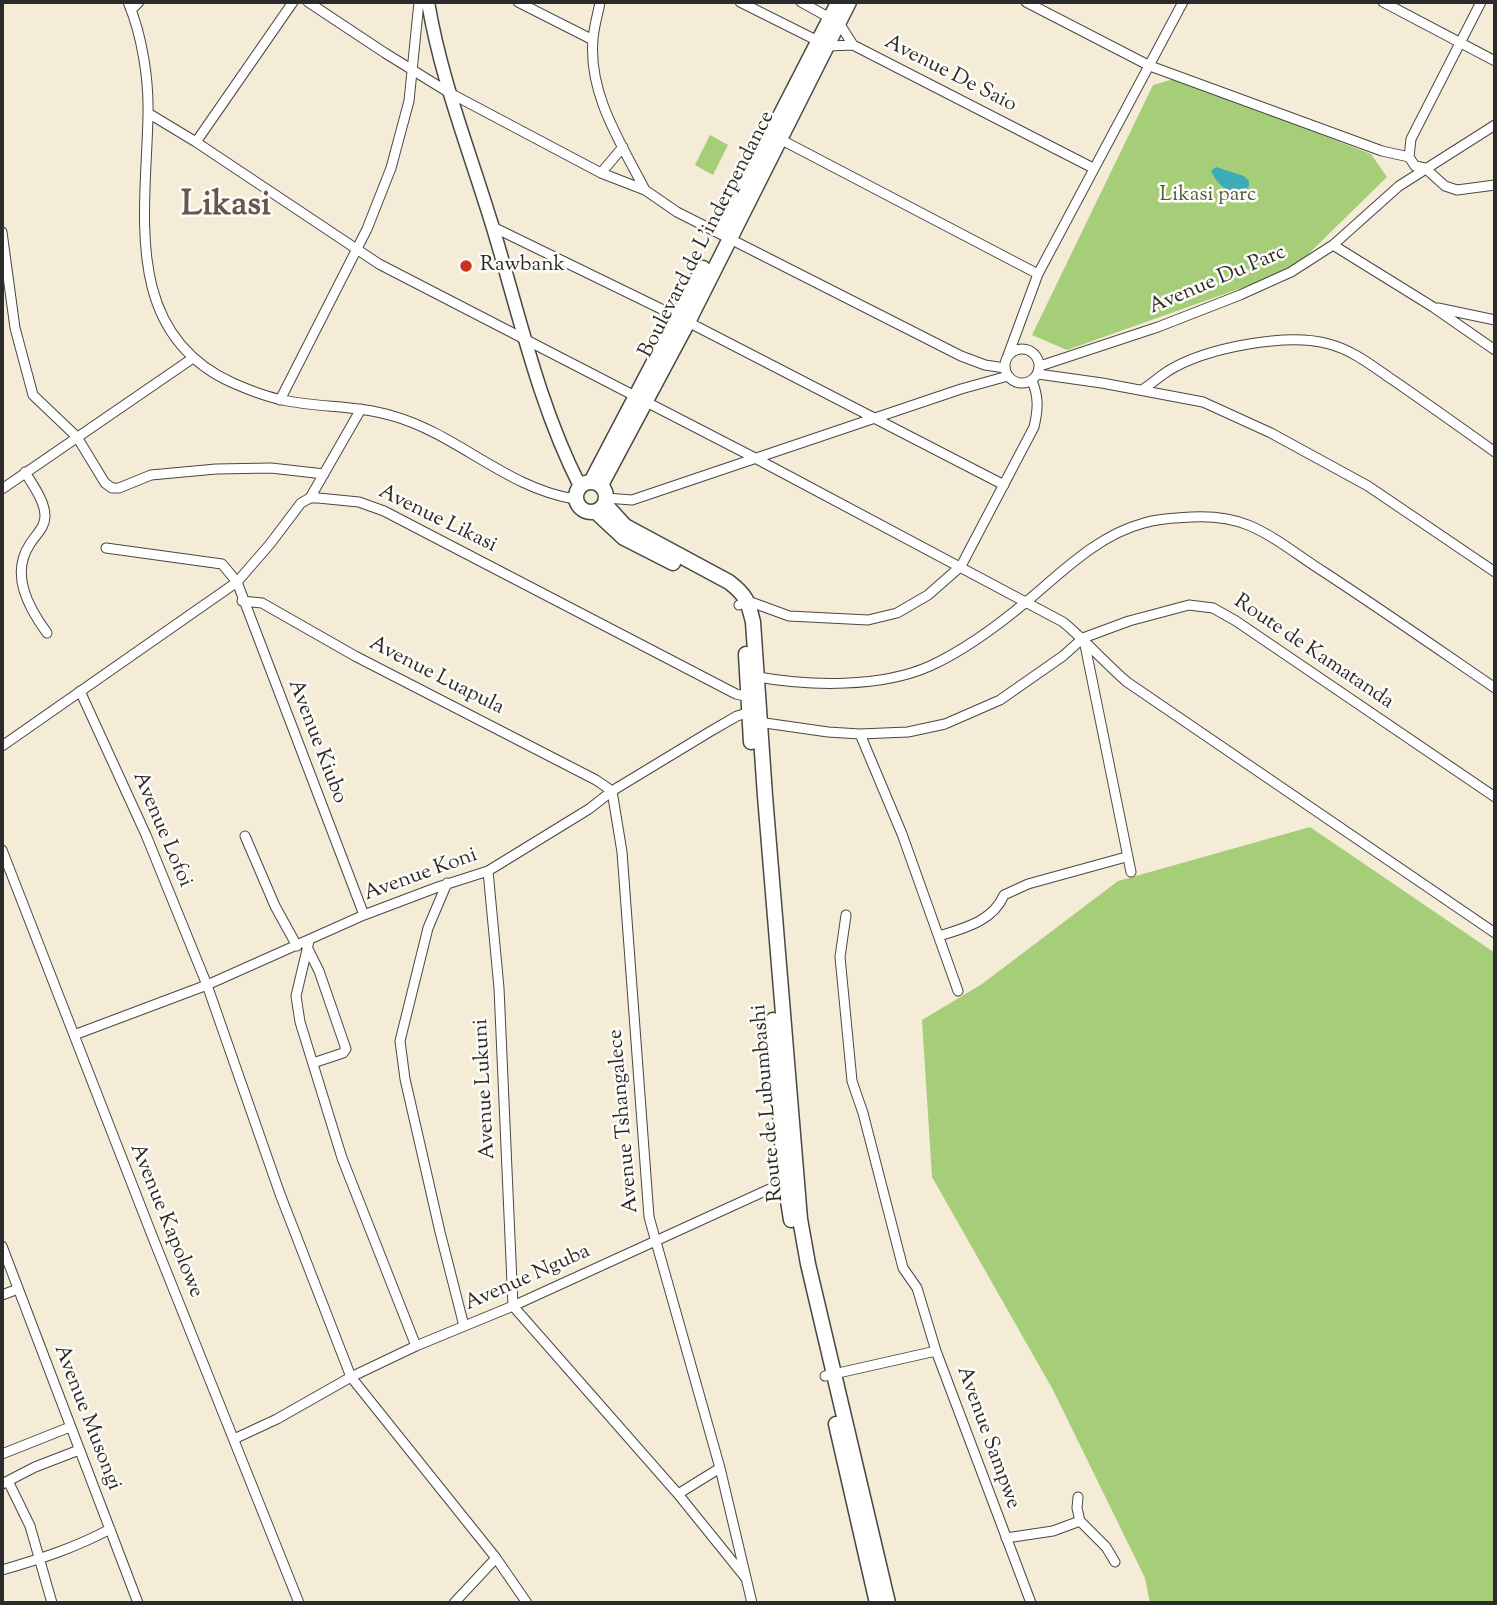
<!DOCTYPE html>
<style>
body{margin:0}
#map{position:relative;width:1497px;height:1605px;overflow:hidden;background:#f4ecd7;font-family:"Sorts Mill Goudy",serif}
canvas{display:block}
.frame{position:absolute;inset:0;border:4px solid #2b2b2b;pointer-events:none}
</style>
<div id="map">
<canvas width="1497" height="1605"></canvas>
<div class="frame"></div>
</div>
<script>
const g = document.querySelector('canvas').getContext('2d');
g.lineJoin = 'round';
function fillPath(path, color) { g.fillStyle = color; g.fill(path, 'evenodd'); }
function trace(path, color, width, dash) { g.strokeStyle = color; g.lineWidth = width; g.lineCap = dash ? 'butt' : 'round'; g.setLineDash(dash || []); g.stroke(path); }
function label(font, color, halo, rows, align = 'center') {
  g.font = font + ' "Sorts Mill Goudy",serif'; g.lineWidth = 5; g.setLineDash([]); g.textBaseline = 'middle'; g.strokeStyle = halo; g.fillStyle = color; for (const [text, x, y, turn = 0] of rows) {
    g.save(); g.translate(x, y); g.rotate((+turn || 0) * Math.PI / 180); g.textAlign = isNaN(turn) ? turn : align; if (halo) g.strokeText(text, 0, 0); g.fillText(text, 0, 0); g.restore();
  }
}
fillPath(new Path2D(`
 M1177,78l194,76 16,23 -95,93 -225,80 -35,-15 121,-250z
 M710,135l18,10 -15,30 -18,-10z
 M1310,827l185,126v650h-345l-5,-25 -92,-188 -121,-213 -10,-157 60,-36 136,-103z`), '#a6ce79');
fillPath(new Path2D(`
 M1216,167l28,9 5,5v5c-13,17 -32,-1 -38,-15z`), '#3dacb9');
const minor = new Path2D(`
 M128,2c14,33 21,77 20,114 -2,98 -26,217 85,267 16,7 33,14 50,17 36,8 74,5 110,16 64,18 115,73 182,83
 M308,2l77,51 63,39 153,81 44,17 32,22 284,144 24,9 20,3
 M518,2l75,38
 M600,2c-2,12 -6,24 -7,37 -5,55 28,104 52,151
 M740,2l88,44 25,-1
 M801,2l38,21 14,22 240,123
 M1026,2l124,64 232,85 27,6
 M1383,2l112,59
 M1481,2l-70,137 -2,18 6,9 10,2 20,18 12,4 38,-5
 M131,10l8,-8
 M148,113l48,29 183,122 376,194 308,164c23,19 42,41 64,60l368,251
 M776,137l262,137
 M196,142l97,-140
 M601,173l22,-26
 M493,227l195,95 316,163
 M2,232l13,96 18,67 44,42 28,46 7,5h7l32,-13 65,-6 55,-1 53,6
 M1333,245l100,62 62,43
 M1438,308l57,12
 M1005 366a17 17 0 1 1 34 0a17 17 0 1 1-34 0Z
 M1007,358l31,-84 145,-272
 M1040,366l118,-39 82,-32 51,-23 42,-27 66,-59 96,-61
 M1038,374l64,9 101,19 68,31 97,53 127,86
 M1142,390c9,-6 17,-13 26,-19 37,-23 119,-39 161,-27 23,6 42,21 61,34 35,24 70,49 105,74
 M280,400l87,-171 24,-61 18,-67 10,-99
 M25,472c7,12 20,29 20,44 0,12 -9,18 -15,28 -20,30 -2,63 17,89
 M2,489l191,-131
 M310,498l51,-89
 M606,498l26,2 329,-111 47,-13
 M106,548l116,16 15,18 127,333
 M242,601l20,2 93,53 241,124 16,11 10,61 27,365 71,251 32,135
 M739,605l9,-4 41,15 79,4 29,-7 31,-18 33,-29 73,-139c4,-17 5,-30 -2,-46
 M1084,640l47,232
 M758,677c51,9 123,11 172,-11 35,-16 66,-39 96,-64 36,-30 72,-67 118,-79 15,-5 31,-5 47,-6 18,-1 40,1 57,8 27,11 52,32 76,47 58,38 114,77 171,116
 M80,691l66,144 61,150 73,209 71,183 145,181 31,45
 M758,722l70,10 32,2 48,-2 37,-8 55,-24 63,-44 20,-18 46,-17 60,-16 24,3 23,13 259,176
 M860,734l42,100 56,157
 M2,746l235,-164 33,-38 31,-41 9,-5h8l41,4 25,9 352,183 13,3
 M245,836l30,70 22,40
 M2,850l151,388 146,365
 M488,871l11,117 14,318 165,188 67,83
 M447,883l-19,45 -28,113 5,38 35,153 24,94
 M846,915l-6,42 12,124 11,32 40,155 14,20 19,63
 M939,936c26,-8 54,-15 65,-41l24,-11 98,-27
 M309,941l-13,55 4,26 42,136 74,188
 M307,947l12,24 27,78 -3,4 -30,10
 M74,1035l133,-50 157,-70 74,-28 50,-16 101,-62 23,-18 99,-60 26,-15 17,-5
 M2,1246l136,357
 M2,1295l16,-6
 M825,1376l111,-25 95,252
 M234,1439l43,-20 74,-42 65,-31 97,-40 274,-125
 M2,1454l68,-27
 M8,1481l22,45 22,77
 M2,1484l33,-17 44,-17
 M678,1494l42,-26
 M1078,1497l-1,11 3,13
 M1006,1538l47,-7 27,-10 26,26 9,15
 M2,1570c38,-11 73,-22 108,-41
 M454,1603l42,-45`);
const major = new Path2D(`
 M428,2c13,78 42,150 65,226 26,86 46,178 87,258`);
const highway = new Path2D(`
 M721,231l117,-228
 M576 497a15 15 0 1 1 30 0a15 15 0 1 1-30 0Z
 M591,482l112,-214
 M601,485l87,-163 161,-320
 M605,504l20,22 104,56c17,13 19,19 24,40l12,174 35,423 8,45 80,339
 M596,512l28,26 49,25
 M746,654l5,88
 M773,1020l12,162 6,38
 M836,1424l41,179`);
trace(minor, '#494845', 11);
trace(major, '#494845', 15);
trace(highway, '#494845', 17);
trace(minor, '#fff', 9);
trace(major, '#fff', 12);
trace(highway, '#fff', 14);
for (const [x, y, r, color] of [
 [466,266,7,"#c8321e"]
]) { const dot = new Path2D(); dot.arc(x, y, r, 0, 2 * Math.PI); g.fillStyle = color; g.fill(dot); trace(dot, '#fdfcf7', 2.5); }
label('21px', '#2b2b2b', '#fdfcf7', [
 ["Avenue De Saio",950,75,27],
 ["Boulevard de L'inderpendance",708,235,-63],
 ["Avenue Du Parc",1218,281,-23],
 ["Avenue Likasi",437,520,26],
 ["Route de Kamatanda",1313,653,34],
 ["Avenue Luapula",436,677,27],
 ["Avenue Kiubo",316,742,69],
 ["Avenue Lofoi",161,830,67],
 ["Avenue Koni",421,876,-20],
 ["Avenue Lukuni",486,1089,-93],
 ["Route de Lubumbashi",769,1103,-95],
 ["Avenue Tshangalece",625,1121,-95],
 ["Avenue Kapolowe",165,1221,68],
 ["Avenue Nguba",528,1279,-24],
 ["Avenue Musongi",86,1418,69],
 ["Avenue Sampwe",987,1438,70]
]);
label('21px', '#505c42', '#fdfcf7', [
 ["Likasi parc",1208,196]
]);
label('21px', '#2b2b2b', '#fdfcf7', [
 ["Rawbank",480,266]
], 'left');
label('bold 35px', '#66564f', '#fdfcf7', [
 ["Likasi",226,208]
]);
</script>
